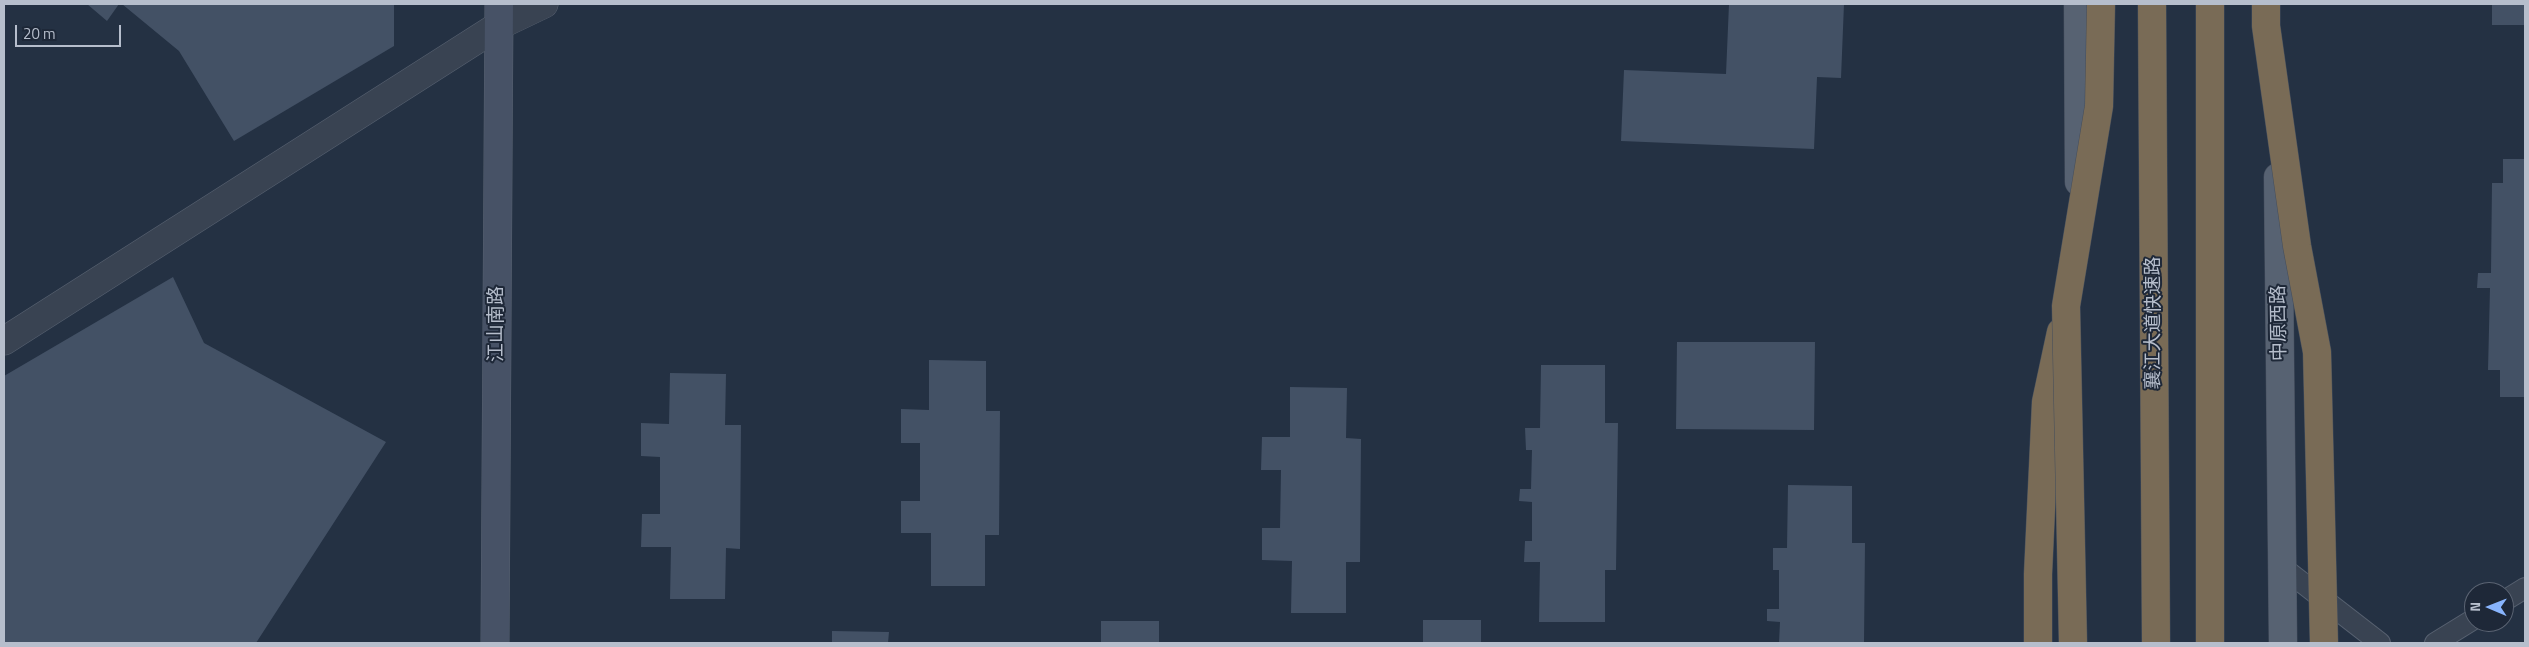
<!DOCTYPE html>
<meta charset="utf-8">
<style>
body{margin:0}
#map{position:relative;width:2529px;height:647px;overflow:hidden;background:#243143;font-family:"Titillium Web",sans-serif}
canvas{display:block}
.frame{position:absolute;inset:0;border:5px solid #b6becc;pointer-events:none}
.north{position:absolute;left:2464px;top:582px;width:50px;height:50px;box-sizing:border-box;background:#1e2838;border:1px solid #5b6473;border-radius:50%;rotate:271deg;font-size:14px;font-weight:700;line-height:20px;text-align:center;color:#b6becc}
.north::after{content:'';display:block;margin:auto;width:18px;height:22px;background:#89b5fe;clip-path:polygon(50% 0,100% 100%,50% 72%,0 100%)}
.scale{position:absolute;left:15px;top:25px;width:106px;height:22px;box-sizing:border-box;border:2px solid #b6becc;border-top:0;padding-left:6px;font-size:15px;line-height:18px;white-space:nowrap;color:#b6becc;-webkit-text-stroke:4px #1e2838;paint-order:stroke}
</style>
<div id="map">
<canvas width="2529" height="647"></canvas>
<div class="frame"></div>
<div class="north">N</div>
<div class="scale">20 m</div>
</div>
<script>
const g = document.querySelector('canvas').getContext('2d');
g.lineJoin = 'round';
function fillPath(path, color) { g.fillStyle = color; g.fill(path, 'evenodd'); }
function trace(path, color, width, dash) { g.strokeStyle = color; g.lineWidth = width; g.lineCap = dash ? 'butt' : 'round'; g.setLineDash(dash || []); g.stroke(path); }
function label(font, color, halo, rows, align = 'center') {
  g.font = font + ' "Titillium Web","Noto Sans SC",sans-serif'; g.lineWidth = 4; g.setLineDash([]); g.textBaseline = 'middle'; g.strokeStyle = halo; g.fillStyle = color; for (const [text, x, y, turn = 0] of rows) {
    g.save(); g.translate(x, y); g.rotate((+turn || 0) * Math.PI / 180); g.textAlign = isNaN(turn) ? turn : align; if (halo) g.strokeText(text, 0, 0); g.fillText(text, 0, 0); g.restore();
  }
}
fillPath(new Path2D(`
 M87,4h32l-12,17z
 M122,4h272v42l-160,95 -55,-90z
 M1729,4h115l-3,74 -24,-1 -3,72 -193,-8 3,-71 102,4z
 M2492,4h33v21h-33z
 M2503,159h22v238h-25v-27h-12l2,-82h-13l1,-15h13l1,-90h11z
 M173,277l31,66 182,99 -130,201h-252v-267z
 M1677,342h138l-1,88 -138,-1z
 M929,360l57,1v50h14l-1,124h-14v51h-54v-53h-30v-32h19v-58h-19v-34l28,1z
 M1541,365h64v58h13l-2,147h-11v52h-66l1,-60h-16l1,-21h7v-39l-13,-1 1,-12h11l1,-39h-6l-1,-22h15z
 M670,373l56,1 -1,51h16l-1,124 -14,-1 -1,51h-55l1,-52h-30l1,-33h18v-57l-19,-1v-33l28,1z
 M1290,387l57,1 -1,50 15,1 -1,123h-14v51h-55l1,-52 -30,-1v-32h18l1,-58h-20l1,-33h28z
 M1788,485l64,1v57h13l-1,100h-85l1,-21 -13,-1v-12h12v-39h-6v-22h14z
 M1423,620h58v23h-58z
 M1101,621h58v22h-58z
 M832,631l57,1 -1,11h-56z`), '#435165');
const lane = new Path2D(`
 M2282,567l98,76
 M2504,601l21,-13
 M2435,643l39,-24`);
const street = new Path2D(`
 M4,341l494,-315 46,-22`);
const secondary = new Path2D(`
 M495,643l4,-639`);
const primary = new Path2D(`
 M2078,4l1,178
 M2278,177l5,466`);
const highway = new Path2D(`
 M2152,4l4,639
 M2038,643v-69l8,-172 15,-70
 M2210,643v-639`);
trace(lane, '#576170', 22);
trace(street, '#576170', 29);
trace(secondary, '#576170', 29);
trace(primary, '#434c5c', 29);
trace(highway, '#444e5d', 29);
trace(lane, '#394352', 20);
trace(street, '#394352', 28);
trace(secondary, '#475266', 28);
trace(primary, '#576272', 28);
trace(highway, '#796b56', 28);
const highwayBridge = new Path2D(`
 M2266,4v22l31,220 20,106 7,291
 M2073,643l-7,-337 33,-200 2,-102`);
trace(highwayBridge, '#444e5d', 29, []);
trace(highwayBridge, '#796b56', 28);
label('19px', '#b6becc', '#1e2838', [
 ["襄江大道快速路",2154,323,-90],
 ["中原西路",2280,323,-91],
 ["江山南路",497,324,-90]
]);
</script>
